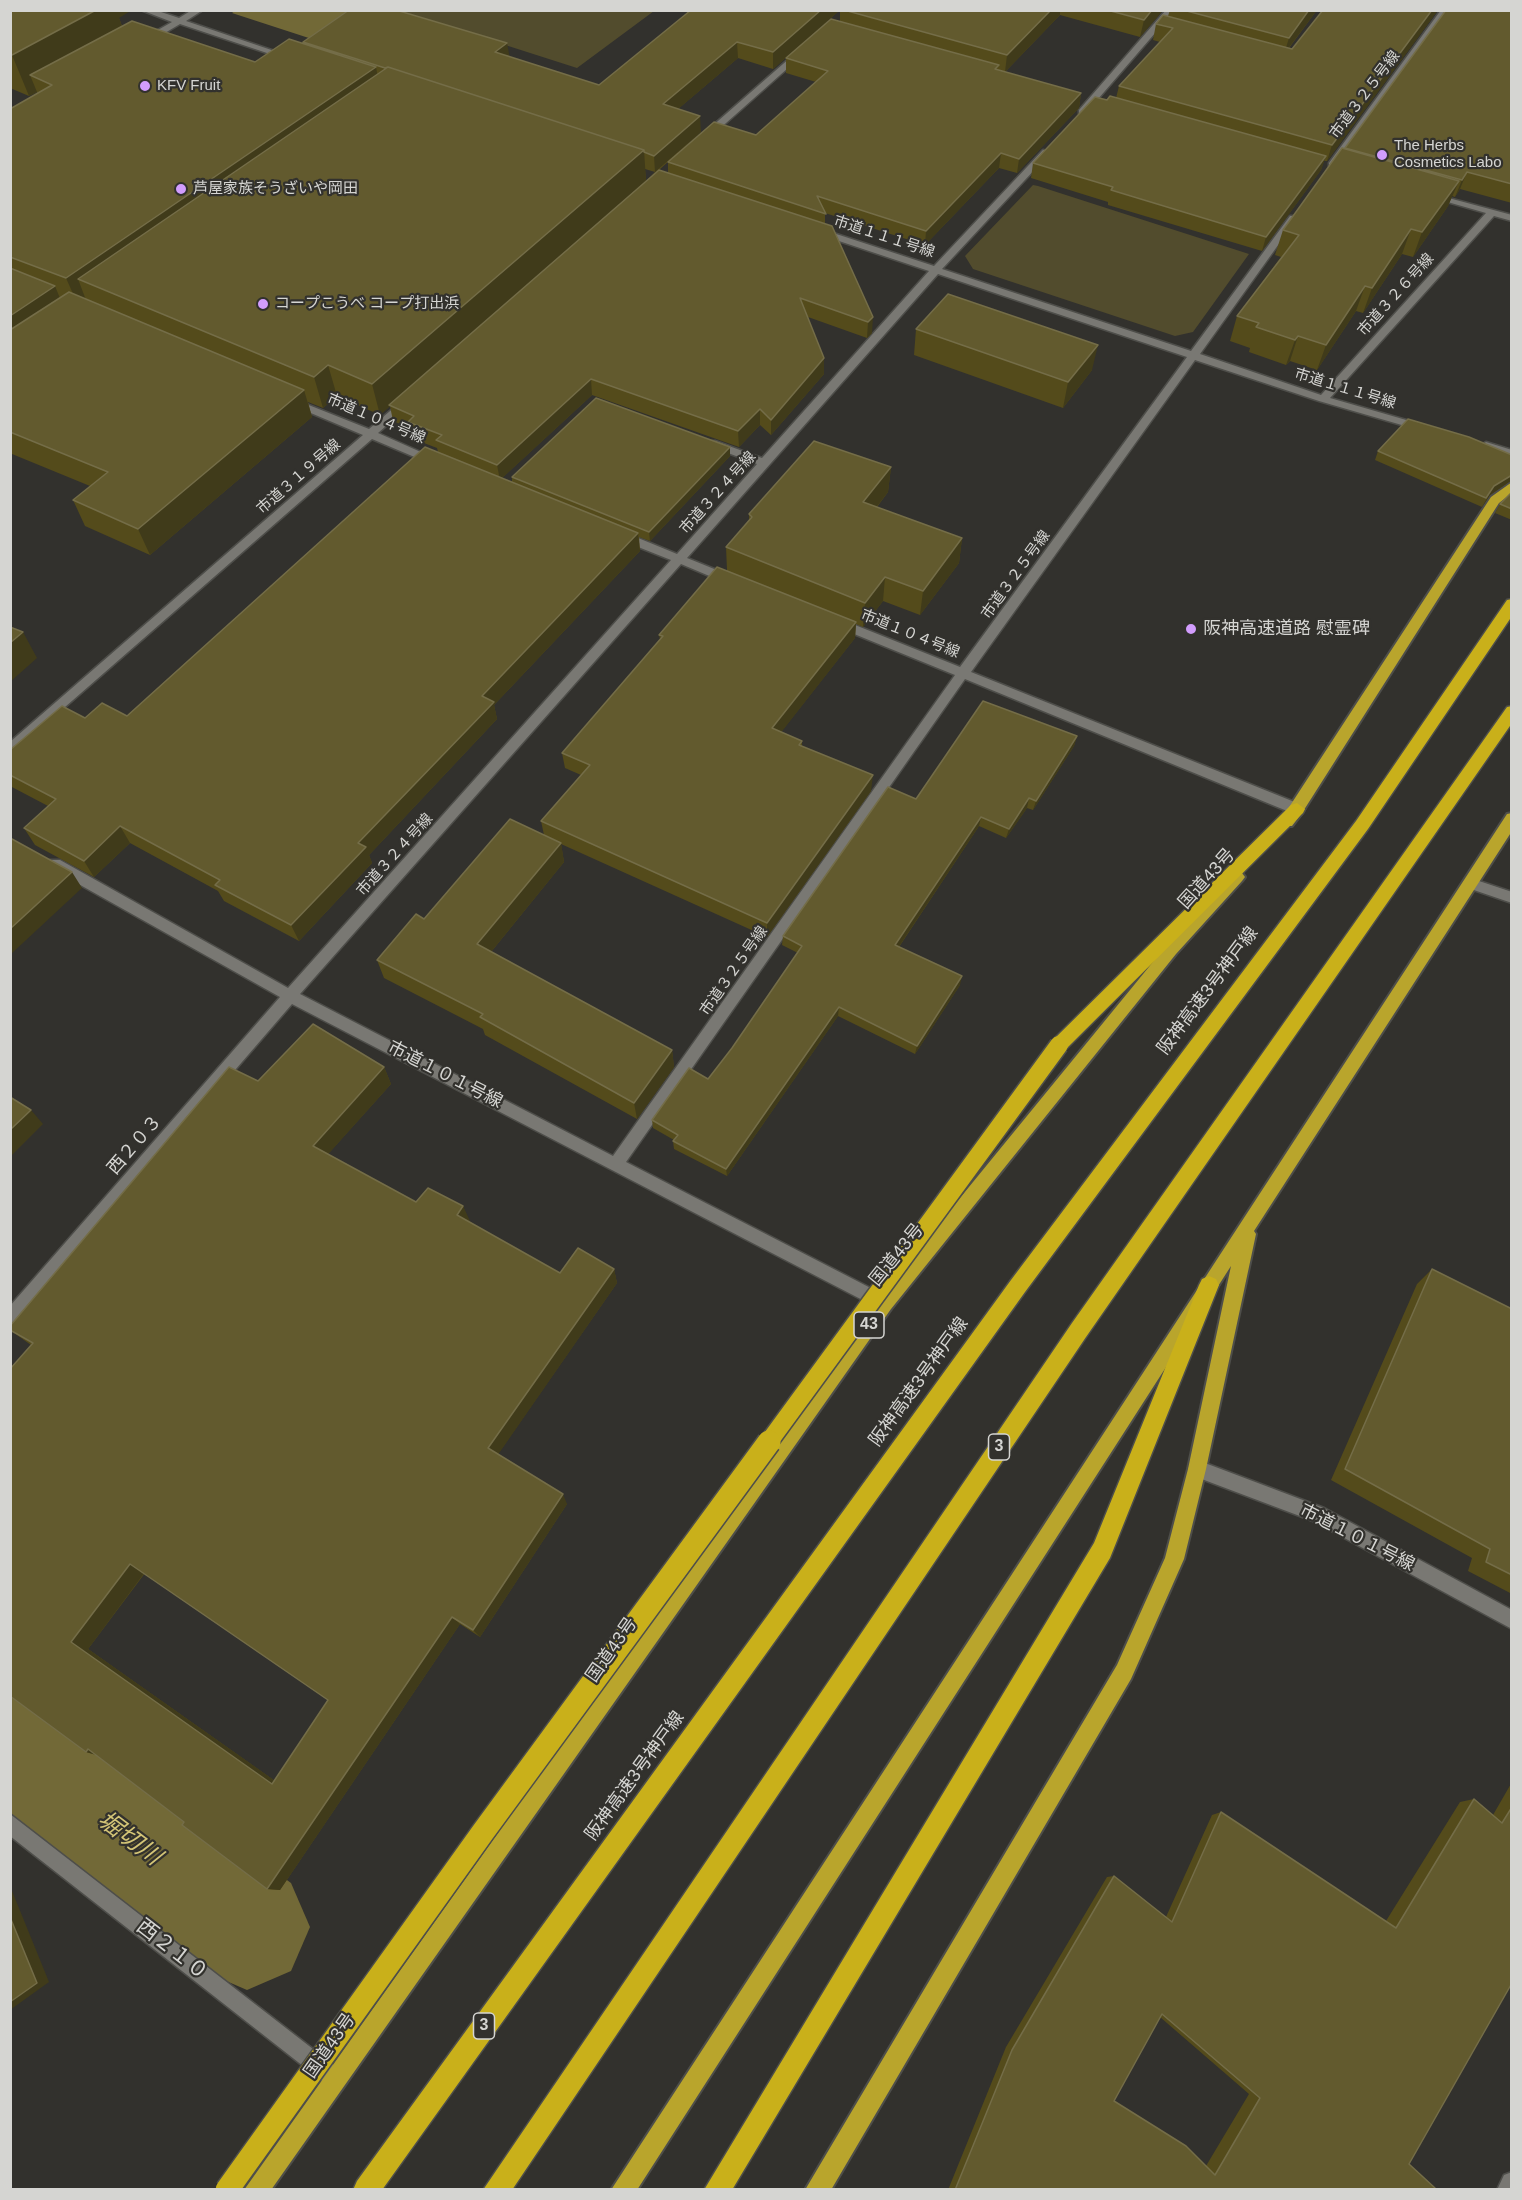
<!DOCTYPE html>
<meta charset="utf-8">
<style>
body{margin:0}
#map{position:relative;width:1522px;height:2200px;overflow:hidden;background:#32312d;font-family:Helvetica,sans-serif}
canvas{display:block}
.frame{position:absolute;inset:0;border:12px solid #d5d5d2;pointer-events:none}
</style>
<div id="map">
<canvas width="1522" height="2200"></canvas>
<div class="frame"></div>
</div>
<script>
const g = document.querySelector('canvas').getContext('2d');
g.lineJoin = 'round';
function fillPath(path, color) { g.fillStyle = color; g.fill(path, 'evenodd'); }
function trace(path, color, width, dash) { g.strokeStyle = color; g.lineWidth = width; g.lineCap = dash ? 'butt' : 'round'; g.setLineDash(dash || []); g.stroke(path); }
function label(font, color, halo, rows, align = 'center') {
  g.font = font + ' Helvetica,"Noto Sans JP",sans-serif'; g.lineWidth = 4.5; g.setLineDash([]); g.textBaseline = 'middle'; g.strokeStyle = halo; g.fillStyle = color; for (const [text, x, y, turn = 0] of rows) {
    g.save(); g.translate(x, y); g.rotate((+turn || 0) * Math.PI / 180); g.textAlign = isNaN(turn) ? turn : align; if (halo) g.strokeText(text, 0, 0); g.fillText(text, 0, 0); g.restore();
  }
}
fillPath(new Path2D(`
 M399,11h255l-77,57z
 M1033,185l5,1 211,68 -56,78 -18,4 -202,-67 -8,-13z`), '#524c2d');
fillPath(new Path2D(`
 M236,10h113l10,4 -41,27 -86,-28z`), '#726937');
fillPath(new Path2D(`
 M10,1691l42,17 239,175 19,44 -19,44 -44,19 -44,-19 -193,-146z`), '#726937');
const minor = new Path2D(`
 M141,10h14l24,8 13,-8h11l-17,11 106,36 -7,2 -105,-35 -32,19h-6v-4l30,-17z
 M1166,10h9l-90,104h-6v-4z
 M1441,10h9l-115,157h-6v-4z
 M799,50l7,2 -98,87h-6v-4z
 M1043,150l8,2 -109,117 249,82 99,-135h6v4l-96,134 121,41 165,-182 -56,-16v-4l82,22v6l-18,-5 -164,182 97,28v4h-8l-100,-29 -124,-41 -224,312 331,133 2,4 -2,4h-10l-327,-134 -339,483 262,135 2,5 -2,5 -6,3 -6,-3 -584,-303 -276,320 -6,2v-20l270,-309 -230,-129 -2,-4 2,-4h10l228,128 383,-428 -53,-21v-6h8l51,21 80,-90 -50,-19v-4h8l47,17 167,-187 -114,-38v-4h6l113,37zM938,274l249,83 -227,310 -120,-48h-8v6l123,50 -342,481 -313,-162 381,-430 45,19h8v-6l-47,-19z
 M291,398l78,31 34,-29h8v4l-33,29 63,28 -6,4 -4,-1 -59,-25 -362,316v-13l353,-307 -76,-32v-4z
 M1486,442l26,8v7l-30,-8 -2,-3z
 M1470,878l42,14v11l-47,-16 -2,-4z
 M1197,1460l127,48 188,102v19l-199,-108 -122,-46 -3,-6 3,-6z
 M10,1814l330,256 3,7 -3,7 -7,3 -7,-3 -316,-248z
 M1512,2172v18h-15l7,-15z`);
const trunk = new Path2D(`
 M1512,482v11l-13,10 -197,310 -10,13h-10l-2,-4 2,-4 209,-321z
 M1512,813v18l-258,400 2,3 -50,235 -22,90 -53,120 -300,511h-26l312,-525 48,-107 23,-89 43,-203 -594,924h-26l896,-1376z
 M1237,871l5,2 3,4 -3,4 -66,73 -285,355 -620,881h-27l635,-893 287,-351 66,-73z`);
const motorway = new Path2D(`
 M1512,599v17l-144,213 -343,463 -643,898h-29l4,-9 654,-901 345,-459 151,-221z
 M1512,706v17l-426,614 -574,853h-29l589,-867 435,-616z
 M1297,803l8,6 -2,4 -238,237 -6,2 -6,-2 -3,-5 3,-5 238,-235z
 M1209,1276l7,3 3,6 -109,273 -378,632h-28l390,-647 105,-258 3,-6z`);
trace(minor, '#4e4e4a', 3);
trace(trunk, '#4e4e4a', 4);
trace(motorway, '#4e4e4a', 3);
fillPath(minor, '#797873');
fillPath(trunk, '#b9a52c');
fillPath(motorway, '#c9b01a');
const motorwayBridgeFar1 = new Path2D(`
 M768,1443l291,-398`);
const motorwayBridge = new Path2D(`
 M227,2190l256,-358 286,-390`);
trace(motorwayBridgeFar1, '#4e4e4a', 21, []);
trace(motorwayBridge, '#4e4e4a', 26, []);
trace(motorwayBridgeFar1, '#c9b01a', 18);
trace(motorwayBridge, '#c9b01a', 23);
fillPath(new Path2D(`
 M10,10l109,8 3,8 133,36 48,-19v-1l206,15 90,28 241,-75 -67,59 -35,-11 -60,51 23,23 -42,38 9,3v-11l88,-27 60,-53 -30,-9v-15l54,-37v-11h323l-23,27 -80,-22 -55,57 76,21 -2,15 -62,65 -18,-5 -74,77 -100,-32v11l7,2 40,107 -5,5 -59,-21 16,57 -53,61 -11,-10 -21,22 -147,-52 -90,83 10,4v-5l218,-30v9l-80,85 -11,-4 1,14 -146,154 3,14 -128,136 3,8 -73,78 -75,-40 -6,-10 -88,-48 -36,34 -59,-32 -11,-17 24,-22 -38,-20v-36l75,-32 42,-2 311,-264 -1,-4 -26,-10 -2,-10 -16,-7 -3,-15 -10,9 -43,-19 -14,12 -15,-6 4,15 -162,138 -65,-29 -12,-26 17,-14 -78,-32 -2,1v-346l27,-16v-1l-8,4 -19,-8zM645,169l10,3 -9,9z
 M1170,10h147l-28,38 3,1 146,-39 -111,151h-3l-3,9 -59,81 -154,-46v-3l-77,-24 2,-15 74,-63 9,-2 3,-12 41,-44 -7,-2 3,-16 12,-8z
 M1512,10v193l-52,-14 -5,8 -3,-1 -4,10 -35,51 -11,-3 -39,59 -7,-2 -39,59 -27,-9 -4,4 -37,-13 1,-4 -20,-7 7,-25 44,-59 -6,-2 8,-25 62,-82z
 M916,329l176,41 -29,38 -149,-53z
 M1378,451l134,4v25l-22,15 -8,12 -107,-47z
 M891,467l-3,25 -11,15 85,31 -3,25 -39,52 -37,-14 -20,26 -7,-3 -1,14 -74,94 21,9v5l69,45 -104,146 -206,-93 3,18 -73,90 181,98 2,17 -37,52 -152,-84 -2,-6 -99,-51 -7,-18 47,-41 120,-84 -3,-14 40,-46 -16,-7 -3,-15 98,-114 -1,-4 68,-65 -1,-23 23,-26v-7z
 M1512,492v28l-17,-7 5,-9z
 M1077,736l-3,10 -41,64 -6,-2 -21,30 -27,-12 -80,121 61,38 -45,69 -77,-38 -111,160 -53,-27 -1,-8 1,-1 -21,-12 -1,-8 56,-41 24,-31 66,-95 -16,-8 1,-9 133,-137z
 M384,1067l7,17 -63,70 88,48 47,4 6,16 91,51 54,-4 3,14 -119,171 69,50 -87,133 -20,-13 -180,266 -13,-1 -83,-67 -87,-67 -11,-3 -55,-407 -21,-15 248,-249zM145,1573l183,127 -53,81 -187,-132z
 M1432,1269l80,40v285l-44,-23 4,-13 -141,-78 86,-196z
 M1512,1782v201l-103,181 25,26h-486l58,-143 101,-170 7,-1 52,41 46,-102 9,-3 165,109 74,-119 14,-3 19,16zM1160,2017l89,77 -43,72 -92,-65z`), '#544b1b');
fillPath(new Path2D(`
 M87,10h45l-13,8 9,25 -98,32 7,17 -8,4 -17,-41z
 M821,10h19l-67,59v-17z
 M1051,10h9v5l-55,57 2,-17z
 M1152,10h11l-23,27 4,-17z
 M1309,10h8l-33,44 5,-16z
 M1432,10h6l-111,151 5,-16z
 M737,42l1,16 -74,63 -1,-17z
 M507,43l3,16 -15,-7z
 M376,67l5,27 -303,185 8,21 -8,5 -12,-27z
 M1081,93l-2,15 -62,65 2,-14z
 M700,116l1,16 -46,40 -1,-16z
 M644,150l2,31 -266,234 -8,-31z
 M1001,153l-2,15 -74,77 1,-14z
 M1326,156l-5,14 -59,81 4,-14z
 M1467,172l-7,17 -5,8 7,-17z
 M1459,181l-11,25 -35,51 9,-25z
 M1411,229l-9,25 -39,59 9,-25z
 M55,286l11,27 -56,39v-36z
 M1365,286l-9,25 -39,59 9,-25z
 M873,317l-1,16 -5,5 1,-16z
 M1298,336l-8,25 -4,4 9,-25z
 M1098,345l-6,25 -29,38 5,-26z
 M824,358v16l-53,61v-15z
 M328,365l9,31 -14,12 -9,-31z
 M591,379l1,16 -92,85 -3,-15z
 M304,390l8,27 -162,138 -12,-26z
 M760,409v16l-21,22 -1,-16z
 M730,447v9l-80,85 -1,-9z
 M891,467l-3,25 -27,35 2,-25z
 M1512,475v5l-22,15 -8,12 12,-21z
 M638,533l2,18 -146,154 3,14 -128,136 3,8 -73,78 -8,-16 67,-82 124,-147z
 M962,538l-3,25 -39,52 3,-24z
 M885,577l-2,24 -20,26 2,-24z
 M856,622l-1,16 -83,106v-16z
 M23,632l14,26 -27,24v-39z
 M1077,736l-3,10 -41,64 3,-9z
 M873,775l-2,16 -104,146v-14z
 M1029,798l-2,10 -21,30 3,-9z
 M981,817l-2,9 -85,128 1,-9z
 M120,826l10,17 -36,34 -10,-16z
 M561,843l3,19 -82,101 -5,-19z
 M72,872l10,16 -72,67v-26z
 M962,976l-2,9 -45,69 2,-8z
 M839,1007l-1,9 -111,160 -1,-7z
 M672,1050l2,17 -37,52 -3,-16z
 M384,1067l7,17 -69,77 -9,-15z
 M31,1110l12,14 -33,33v-27z
 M463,1206l7,15 -7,9 -6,-15z
 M614,1269l3,14 -122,176 -7,-11z
 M563,1494l4,10 -87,133 -7,-7z
 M130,1564l15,8 -57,77 197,139 -13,-4 -201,-142z
 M452,1617l8,7 -180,266 -13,-1z
 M88,1749l15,8 -17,-5z
 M10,1886l39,96 -39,28z`), '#403b1a');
const building = new Path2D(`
 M10,10h86l-84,45 -2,-1z
 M349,10h47l111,33 -12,9 104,33 92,-75h130l-48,42 -36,-10 -74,62 37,12 -46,40 -10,-4v-2l-256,-83 -3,1 -82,-26z
 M844,10h207l-44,45z
 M1107,10h45l-8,10z
 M1183,10h126l-20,28z
 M1323,10h109l-100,135 -213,-59 54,-58 -17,-4 7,-9 129,34z
 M1446,10h66v174l-45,-12 -5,8 -117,-32z
 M831,19l168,46 -4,4 86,24 -62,66 -18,-6 -75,78 -109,-35 9,18 -158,-52 46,-40 42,13 72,-64 -42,-13z
 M132,21l123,41 34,-23 87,28 -310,211 -56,-21v-148l42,-24 -22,-10z
 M388,67l256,83 -272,234 -44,-19 -14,12 -236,-98z
 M1110,96l216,60 -60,81 -155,-47 2,-3 -80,-24 62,-66 12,3z
 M1342,148l117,33 -37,51 -11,-3 -39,59 -7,-2 -39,59 -28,-9 -3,4 -39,-13 3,-4 -22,-7 62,-81 -16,-5z
 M659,170l173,56 41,91 -5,5 -68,-24 24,60 -53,62 -11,-11 -22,22 -147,-52 -94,86 -61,-25 6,-5 -34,-13 6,-6 -25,-11z
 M10,268l45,18 -45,30z
 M69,292l235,98 -166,139 -65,-29 35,-28 -98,-40v-102z
 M948,294l150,51 -30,37 -152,-53z
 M596,398l134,49 -81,85 -137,-55z
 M1408,419l61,18 43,18v20l-18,11 -8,12 -108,-47z
 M814,441l77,26 -28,35 99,36 -39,53 -38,-14 -20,26 -139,-56 26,-30 -3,-3z
 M425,447l213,86 -156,163 12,6 -136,141 8,4 -75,78 -76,-40 5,-5 -100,-54 -36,35 -60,-33 32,-29 -46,-24v-25l52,-44 23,12 17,-15 25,13z
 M1512,492v17l-12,-5z
 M717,567l139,55 -84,106 30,13 -3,4 74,30 -106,148 -226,-102 49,-56 -28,-12 101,-117 -4,-1z
 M10,627l13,5 -13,11z
 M983,701l94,35 -41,65 -7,-3 -20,31 -28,-12 -86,128 67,31 -45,70 -78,-39 -113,162 -53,-28 5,-6 -26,-15 37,-52 19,11 24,-31 70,-102 -19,-10 105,-149 28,12z
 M510,819l51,24 -84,101 195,106 -38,53 -154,-86 3,-3 -106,-54 39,-46 8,5z
 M12,839l60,33 -62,57v-88z
 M313,1024l71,43 -71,79 103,56 12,-14 35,18 -6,9 103,58 18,-25 36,21 -126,179 75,46 -90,136 -21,-13 -185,272 -85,-64 2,-3 -96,-73 -2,3 -76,-56v-327l23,-26 -23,-13v-4l219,-259 29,14zM130,1564l198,136 -56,84 -201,-142z
 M10,1097l21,13 -21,20z
 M1432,1269l80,40v266l-26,-13 4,-13 -145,-80z
 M1474,1799l28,24 10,-16v176l-103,181 26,24 -1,2h-479l57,-140 102,-174 58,46 49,-110 175,116zM1162,2014l98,84 -45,77 -29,-29 -72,-45z
 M10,1917l27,66 -27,19z`);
fillPath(building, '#625a2e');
trace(building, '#746d48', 1.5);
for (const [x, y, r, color] of [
 [145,86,6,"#d29dfd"],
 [1382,155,6,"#d29dfd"],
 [181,189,6,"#d29dfd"],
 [263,304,6,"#d29dfd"],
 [1191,629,6,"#d29dfd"]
]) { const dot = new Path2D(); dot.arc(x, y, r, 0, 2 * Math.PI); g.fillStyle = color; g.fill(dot); trace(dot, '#32312d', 2); }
label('15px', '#d5d5d2', '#32312d', [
 ["KFV Fruit",157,86],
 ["The Herbs",1394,146],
 ["Cosmetics Labo",1394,163],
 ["芦屋家族そうざいや岡田",193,189],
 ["コープこうべ コープ打出浜",275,304]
], 'left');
label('15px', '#d5d5d2', '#32312d', [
 ["市道３２５号線",1365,95,-53],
 ["市道１１１号線",884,237,18],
 ["市道３２６号線",1396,295,-48],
 ["市道１１１号線",1345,389,17],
 ["市道１０４号線",376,419,23],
 ["市道３１９号線",299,477,-41],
 ["市道３２４号線",718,493,-48],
 ["市道３２５号線",1016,575,-54],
 ["市道１０４号線",910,634,22],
 ["市道３２４号線",395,855,-48],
 ["市道３２５号線",734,971,-55]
]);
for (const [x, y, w] of [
 [869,1325,30],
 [999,1447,21],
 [484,2026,21]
]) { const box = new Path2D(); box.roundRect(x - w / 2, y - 13, w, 26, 4.5); g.fillStyle = '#32312d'; g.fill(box); trace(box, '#d5d5d2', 1.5); }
label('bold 16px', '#d5d5d2', null, [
 ["43",869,1325],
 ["3",999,1447],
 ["3",484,2026]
]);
label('18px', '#d5d5d2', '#32312d', [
 ["阪神高速道路 慰霊碑",1203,629]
], 'left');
label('18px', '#d5d5d2', '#32312d', [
 ["国道43号",1207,879,-48],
 ["阪神高速3号神戸線",1208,991,-53],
 ["市道１０１号線",445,1075,27],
 ["西２０３",135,1145,-49],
 ["国道43号",897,1255,-51],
 ["阪神高速3号神戸線",919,1382,-54],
 ["市道１０１号線",1357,1538,27],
 ["国道43号",612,1650,-55],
 ["阪神高速3号神戸線",635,1776,-54],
 ["国道43号",330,2046,-55]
]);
label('21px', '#d5d5d2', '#32312d', [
 ["西２１０",172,1950,38]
]);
label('italic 24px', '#d4c577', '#32312d', [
 ["堀切川",129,1839,37]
]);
</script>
